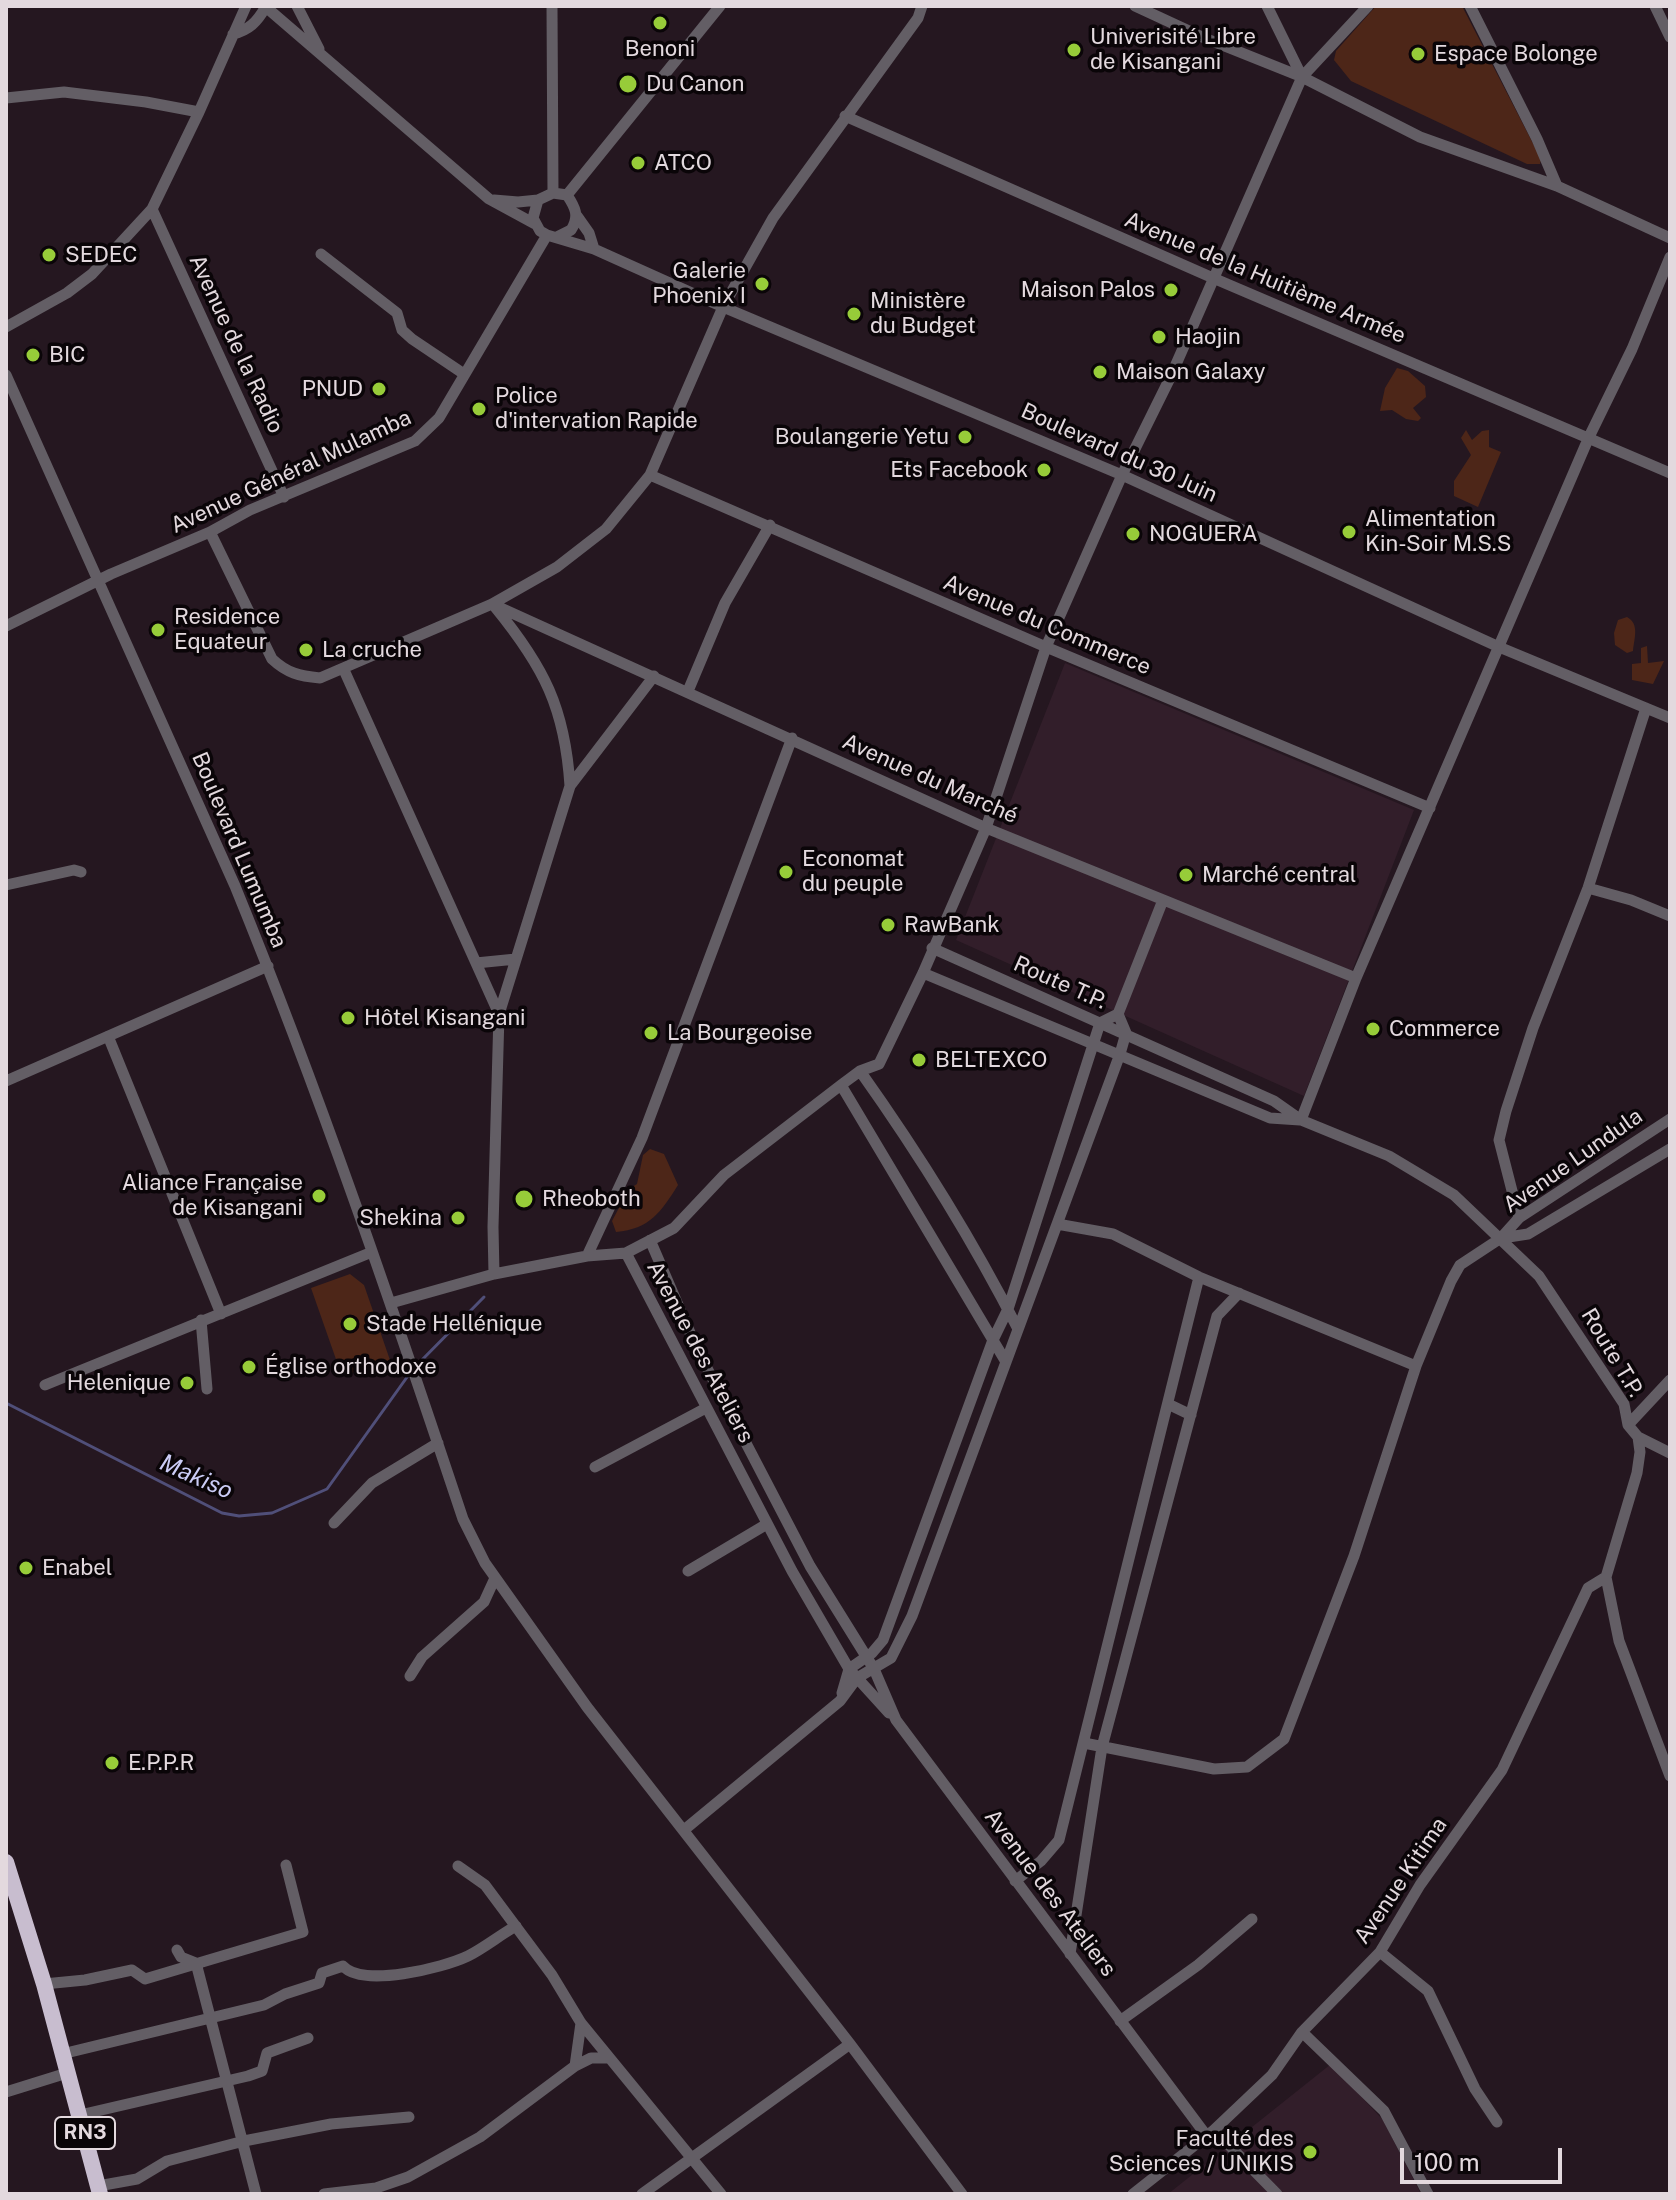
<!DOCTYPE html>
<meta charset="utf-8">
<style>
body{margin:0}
#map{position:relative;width:1676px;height:2200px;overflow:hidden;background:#251720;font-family:"Public Sans",sans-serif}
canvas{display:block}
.frame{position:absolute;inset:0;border:8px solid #e3d9de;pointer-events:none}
.scale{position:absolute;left:1400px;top:2148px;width:162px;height:36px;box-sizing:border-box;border:4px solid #e3d9de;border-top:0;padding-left:10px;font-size:24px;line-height:28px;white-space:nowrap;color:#e3d9de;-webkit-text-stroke:6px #0a0508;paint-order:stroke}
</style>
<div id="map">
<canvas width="1676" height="2200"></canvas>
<div class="frame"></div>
<div class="scale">100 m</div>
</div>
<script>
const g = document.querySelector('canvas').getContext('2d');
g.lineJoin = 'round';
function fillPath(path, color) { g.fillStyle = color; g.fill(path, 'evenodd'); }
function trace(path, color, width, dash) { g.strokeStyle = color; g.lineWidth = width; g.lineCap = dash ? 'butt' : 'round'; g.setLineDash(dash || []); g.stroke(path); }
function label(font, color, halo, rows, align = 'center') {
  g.font = font + ' "Public Sans",sans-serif'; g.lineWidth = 7; g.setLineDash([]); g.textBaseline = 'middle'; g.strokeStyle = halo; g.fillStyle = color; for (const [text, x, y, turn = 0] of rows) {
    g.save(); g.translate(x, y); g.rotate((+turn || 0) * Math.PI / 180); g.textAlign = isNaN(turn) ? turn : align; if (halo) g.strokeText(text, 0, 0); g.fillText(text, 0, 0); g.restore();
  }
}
fillPath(new Path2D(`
 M1065,663l349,147 -110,286 -348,-156z
 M1331,2064l52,56 38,74h-253z`), '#321e2a');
fillPath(new Path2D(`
 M1376,6h86l79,153 -1,5h-13l-176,-83 -17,-21 2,-9z
 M1397,368l11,3 17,15 1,11 -13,11 8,10 -3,3 -12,-2 -14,-9 -12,1 5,-23z
 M1466,430l6,10 10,-9 7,-1v17l12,5 -23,55 -24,-11v-15l17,-26 -10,-17z
 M1627,617c13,7 7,22 6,34l-6,2 -12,-8 -1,-12 4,-13z
 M1647,646l1,17 16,-2 -11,23 -21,-4v-16l9,-1v-15z
 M650,1149l14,5 14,31c-17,27 -28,44 -62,47l-4,-11 17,-32 8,-5 6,-29z
 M350,1274l14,11 26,75 -39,13 -13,-8 -27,-77z`), '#4d2618');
trace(new Path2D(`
 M415,1367l69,-70
 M6,1403l216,110 17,3 33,-3 55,-24 83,-116`), '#504f79', 3);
trace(new Path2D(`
 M297,6l22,43
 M552,6l1,187
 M1135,6l67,31 100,40 118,60 137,49 113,52
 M1267,6l35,71
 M1470,6l67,133 20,47
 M1655,6l15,31
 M267,8l222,191 46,25
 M233,34c16,-4 24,-12 32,-26
 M6,98l58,-6 82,10 53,10
 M845,116l368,162 457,195
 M567,195l153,-189
 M494,200l24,2 20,-2
 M152,209l132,288
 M577,216l12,17 5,16
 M557,237l14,-7c9,-14 4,-23 -4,-35l-14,-2 -15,7 -5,18 7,13 7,4 47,14 129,58 399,168 377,172 171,71
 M321,254l76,59 5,17 10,9 52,35
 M6,327l61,-34 25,-19 60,-65 47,-97 47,-106
 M6,375l229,511c85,208 157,420 228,633l22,44 102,144 263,337 112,150
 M650,475l396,172 384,161
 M210,532l62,127c15,14 27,17 48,19l172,-74 65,-37 49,-38 44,-54 73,-168 50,-89 145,-200 4,-12
 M492,604l494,224 370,150
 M6,626l105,-52 99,-42 40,-22 165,-69 24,-23 108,-183
 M344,670l155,344
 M688,691l37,-88 45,-78
 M570,786l84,-110
 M6,885l68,-15 7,2
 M1588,888l43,12 39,16
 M932,948l342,153 27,19 88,36 65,39 85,81 85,128 4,21 10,12 2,15 -3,21 -31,104 13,64 51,135
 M476,963l40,-4
 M923,973l347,145 30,2
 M108,1036l113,278
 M860,1071c59,83 112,168 158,258
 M6,1081l262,-115
 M841,1085l165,277
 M1301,1120l55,-142 233,-541 43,-88 38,-92
 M1519,1218l-20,-78 7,-29 27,-83 55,-140 58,-180
 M1057,1224l56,10 86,43 217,89
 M1502,1238l26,-4 142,-85
 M650,1240l47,109 113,217 64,103 22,51 310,415
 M626,1253l166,318 57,98 40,44
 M587,1256l55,-118 150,-400
 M494,1274l-1,-47 6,-213 71,-228c-5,-78 -26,-119 -75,-179
 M391,1303l103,-29 93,-18 39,-3 48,-25 50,-53 117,-90 19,-14 19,-7 44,-91 63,-145 60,-181 76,-172 48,-97 132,-301 66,-71
 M201,1320l6,69
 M45,1385l327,-133
 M1168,1404l23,11
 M1628,1425l42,-45
 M1638,1437l32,16
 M595,1467l111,-59
 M334,1523l38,-40 66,-40
 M688,1571l79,-47
 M410,1676l12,-19 62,-55 11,-24
 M842,1693l7,-24 23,-16 11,-13 110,-300 15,-31 92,-286 18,-9 45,-114
 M1084,1743l130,26 33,-2 37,-28 70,-183 62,-190 35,-85 9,-16 41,-27 18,-20 151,-99
 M684,1830l156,-129 17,-23 34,-20 21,-42 208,-562 6,-21 -8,-19
 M458,1866l27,19 67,90 29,48 140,171
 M1015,1881l26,-20 18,-21 140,-563
 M177,1950l4,7 15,6 60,231
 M1380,1952l48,39 47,98 22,33
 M1070,1954l32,-207 115,-431 22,-23
 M44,1984l41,-4 47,-10 13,9 158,-47 -17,-67
 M1120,2021l78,-56 54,-46
 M1302,2032l82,79 44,83
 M62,2054l202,-49 21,-11 34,-11 3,-10 21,-7c19,22 100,2 125,-10 16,-8 32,-21 48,-30
 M575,2066l6,-43
 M6,2092l61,-19
 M80,2115l168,-39 14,-5 5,-18 41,-15
 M1214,2130l63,64
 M98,2186l39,-7 30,-18 77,-20 87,-17 78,-7
 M324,2194l52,-6 32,-11 72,-40 95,-71 16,-8h18
 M642,2194l208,-150
 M1133,2194l81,-64 58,-55 30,-43 78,-80 40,-67 82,-115 86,-182 18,-11`), '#635e65', 11);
trace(new Path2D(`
 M6,1862l38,122 56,210`), '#c8bdcf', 16);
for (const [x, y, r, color] of [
 [660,23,8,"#97cc39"],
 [1074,50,8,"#97cc39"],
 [1418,54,8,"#97cc39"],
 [628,84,10,"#97cc39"],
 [638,163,8,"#97cc39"],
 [49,255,8,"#97cc39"],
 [762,284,8,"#97cc39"],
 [1171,290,8,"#97cc39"],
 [854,314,8,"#97cc39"],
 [1159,337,8,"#97cc39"],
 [33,355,8,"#97cc39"],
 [1100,372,8,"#97cc39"],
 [379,389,8,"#97cc39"],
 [479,409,8,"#97cc39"],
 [965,437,8,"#97cc39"],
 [1044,470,8,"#97cc39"],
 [1349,532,8,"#97cc39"],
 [1133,534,8,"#97cc39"],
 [158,630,8,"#97cc39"],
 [306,650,8,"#97cc39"],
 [786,872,8,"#97cc39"],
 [1186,875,8,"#97cc39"],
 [888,925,8,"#97cc39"],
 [348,1018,8,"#97cc39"],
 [1373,1029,8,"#97cc39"],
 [651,1033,8,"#97cc39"],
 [919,1060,8,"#97cc39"],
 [319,1196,8,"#97cc39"],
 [524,1199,10,"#97cc39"],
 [458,1218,8,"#97cc39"],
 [350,1324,8,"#97cc39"],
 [249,1367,8,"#97cc39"],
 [187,1383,8,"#97cc39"],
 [26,1568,8,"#97cc39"],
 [112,1763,8,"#97cc39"],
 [1310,2152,8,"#97cc39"]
]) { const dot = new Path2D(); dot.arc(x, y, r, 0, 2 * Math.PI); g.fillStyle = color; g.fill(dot); trace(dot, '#0a0508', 3); }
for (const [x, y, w] of [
 [85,2133,60]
]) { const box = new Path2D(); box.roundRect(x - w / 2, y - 16, w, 32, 6); g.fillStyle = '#0a0508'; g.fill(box); trace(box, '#e3d9de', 2); }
label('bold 20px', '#e3d9de', null, [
 ["RN3",85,2133]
]);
label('22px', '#e3d9de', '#0a0508', [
 ["Univerisité Libre",1090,37],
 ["de Kisangani",1090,62],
 ["Benoni",660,49,"center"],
 ["Espace Bolonge",1434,54],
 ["Du Canon",646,84],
 ["ATCO",654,163],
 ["SEDEC",65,255],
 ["Galerie",746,271,"right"],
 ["Phoenix I",746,296,"right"],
 ["Maison Palos",1155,290,"right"],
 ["Ministère",870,301],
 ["du Budget",870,326],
 ["Haojin",1175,337],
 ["BIC",49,355],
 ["Maison Galaxy",1116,372],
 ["PNUD",363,389,"right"],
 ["Police",495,396],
 ["d'intervation Rapide",495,421],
 ["Boulangerie Yetu",949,437,"right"],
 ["Ets Facebook",1028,470,"right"],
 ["Alimentation",1365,519],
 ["Kin-Soir M.S.S",1365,544],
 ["NOGUERA",1149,534],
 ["Residence",174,617],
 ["Equateur",174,642],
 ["La cruche",322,650],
 ["Economat",802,859],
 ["du peuple",802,884],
 ["Marché central",1202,875],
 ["RawBank",904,925],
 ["Hôtel Kisangani",364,1018],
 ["Commerce",1389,1029],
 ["La Bourgeoise",667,1033],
 ["BELTEXCO",935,1060],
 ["Aliance Française",303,1183,"right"],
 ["de Kisangani",303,1208,"right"],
 ["Rheoboth",542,1199],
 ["Shekina",442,1218,"right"],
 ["Stade Hellénique",366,1324],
 ["Église orthodoxe",265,1367],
 ["Helenique",171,1383,"right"],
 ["Enabel",42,1568],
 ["E.P.P.R",128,1763],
 ["Faculté des",1294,2139,"right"],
 ["Sciences / UNIKIS",1294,2164,"right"]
], 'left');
label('22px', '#e3d9de', '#0a0508', [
 ["Avenue de la Huitième Armée",1265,278,23],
 ["Avenue de la Radio",236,344,65],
 ["Boulevard du 30 Juin",1119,453,24],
 ["Avenue Général Mulamba",291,472,-25],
 ["Avenue du Commerce",1047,625,23],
 ["Avenue du Marché",930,779,24],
 ["Boulevard Lumumba",239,850,67],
 ["Route T.P.",1060,983,24],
 ["Avenue Lundula",1573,1161,-35],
 ["Avenue des Ateliers",700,1352,62],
 ["Route T.P.",1612,1353,59],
 ["Avenue Kitima",1401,1881,-56],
 ["Avenue des Ateliers",1050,1893,53]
]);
label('italic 24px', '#cbccf6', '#0a0508', [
 ["Makiso",196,1477,24]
]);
</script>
